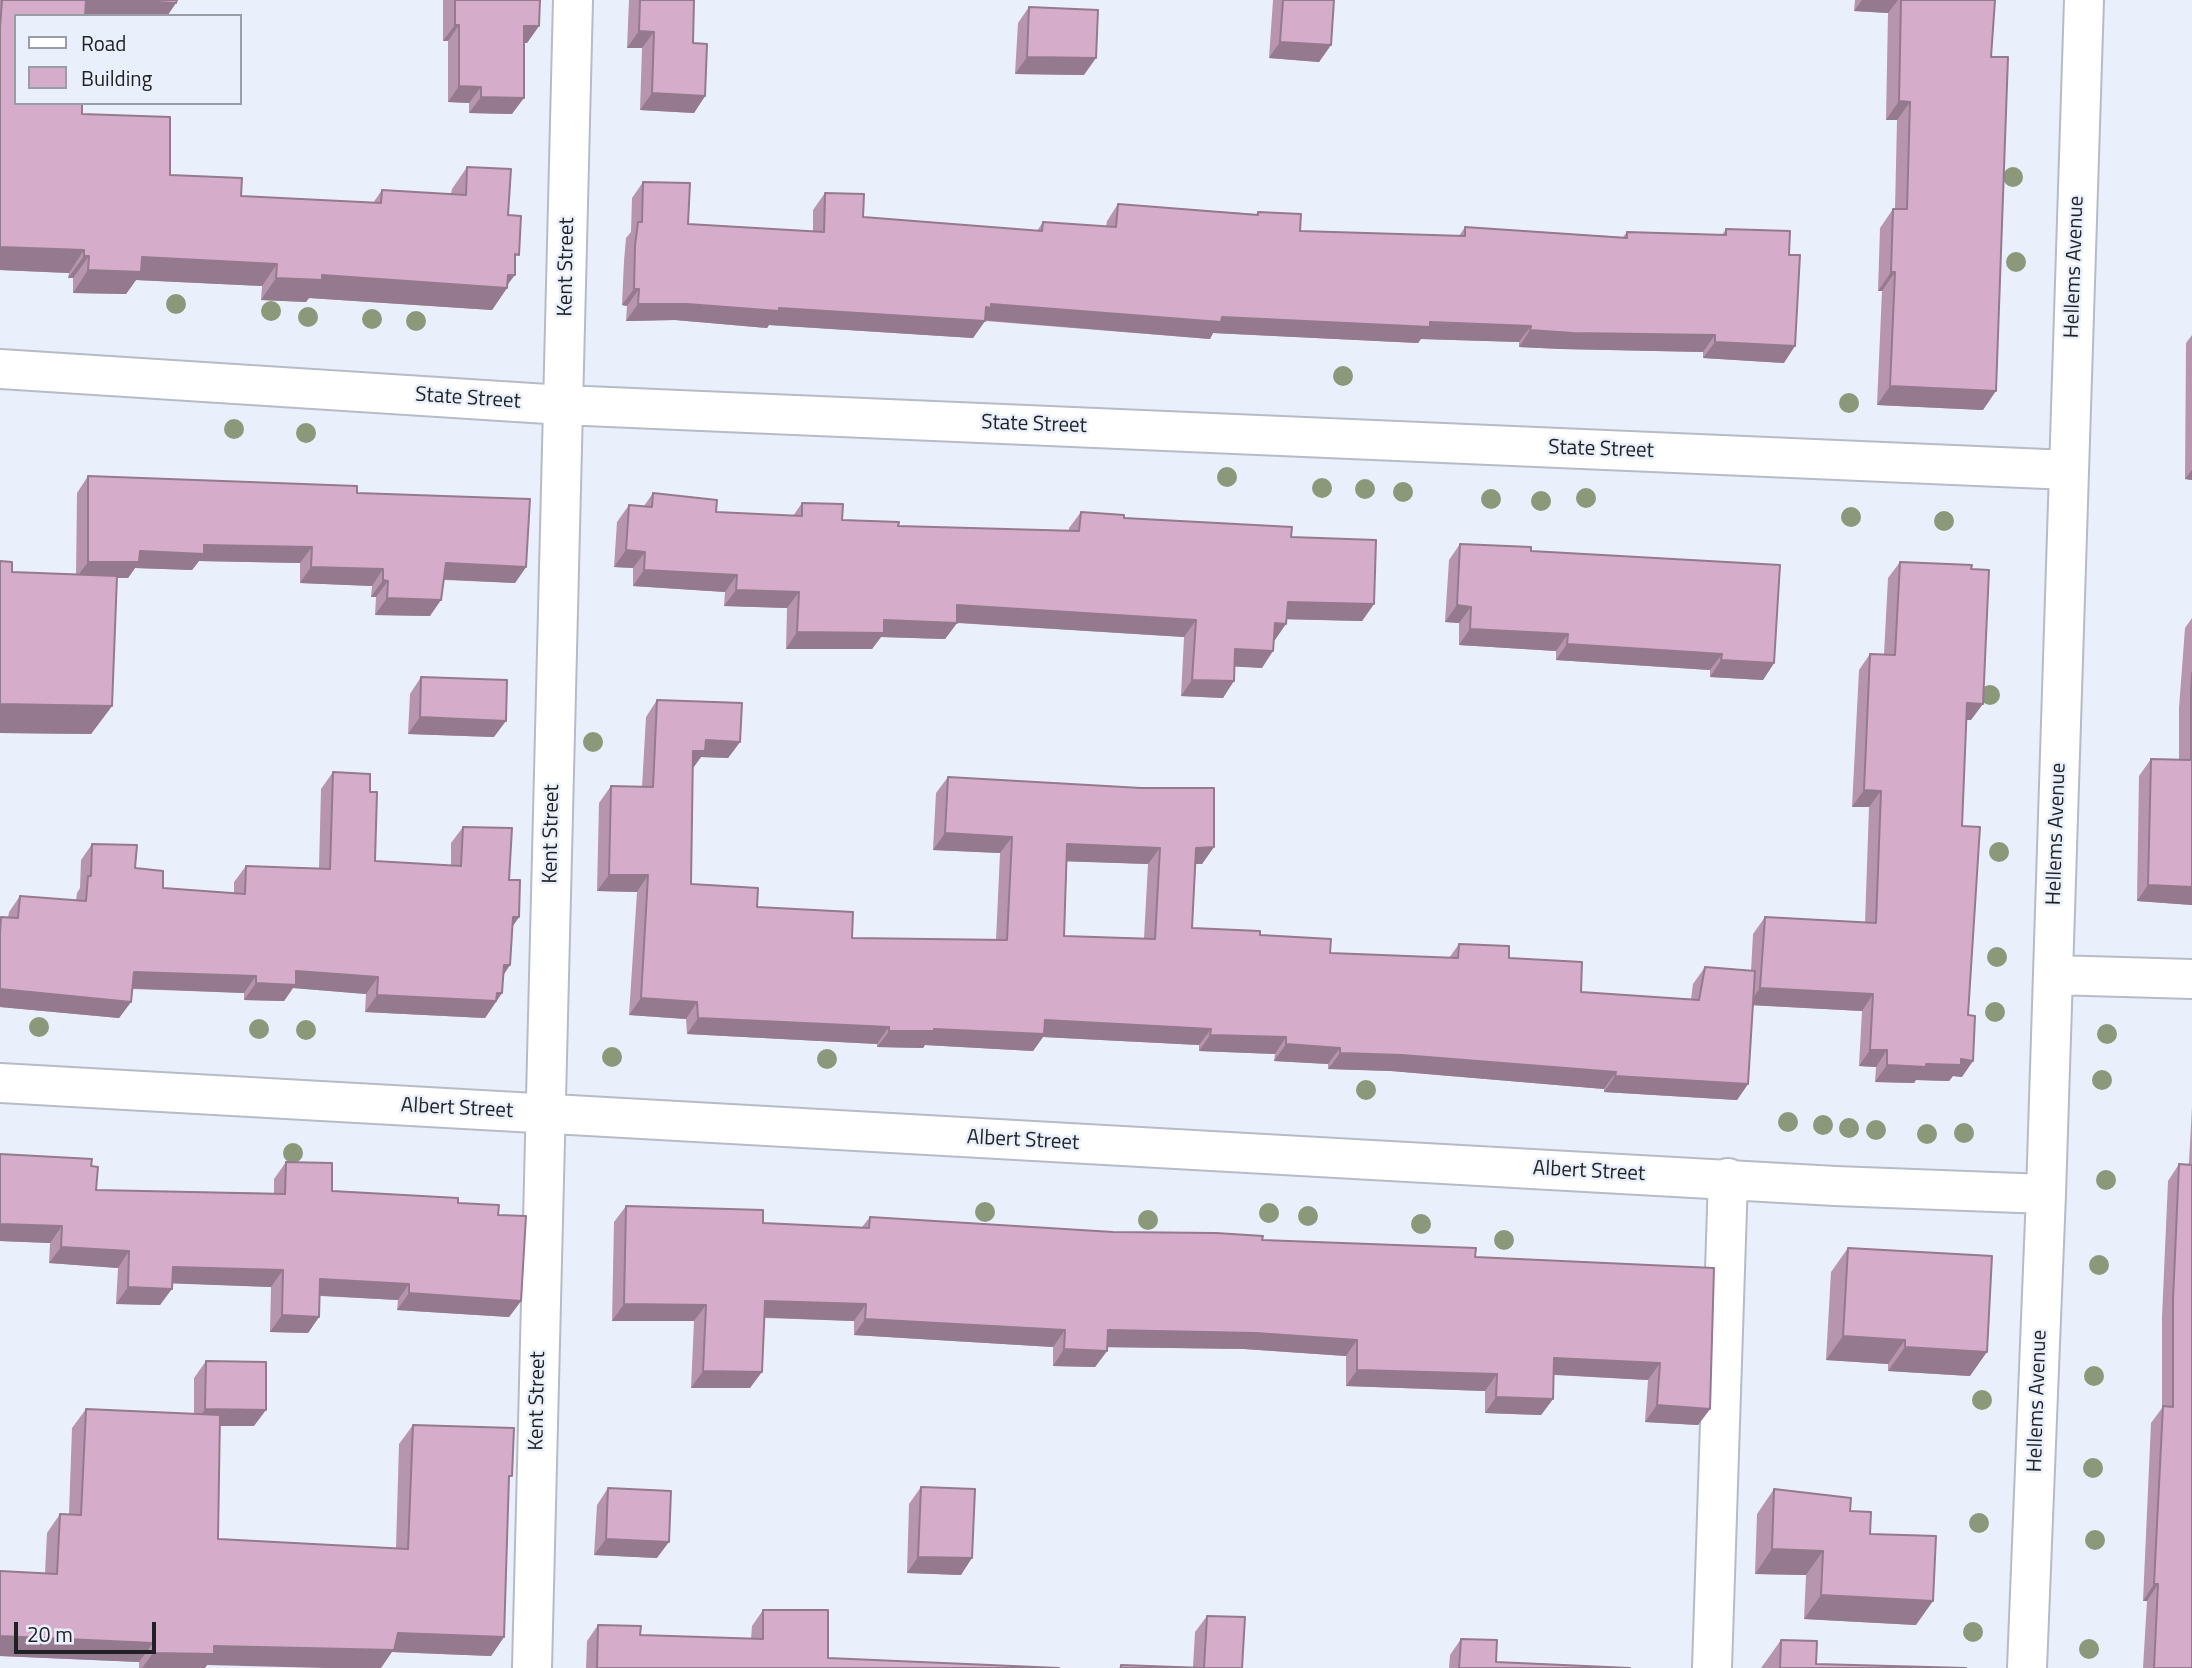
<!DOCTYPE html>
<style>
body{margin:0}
#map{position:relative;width:2192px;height:1668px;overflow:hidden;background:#eaf0fb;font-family:"Titillium Web",sans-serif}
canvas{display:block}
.legend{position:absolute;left:14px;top:14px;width:228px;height:91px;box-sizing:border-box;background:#eaf0fb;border:2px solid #999da5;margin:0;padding:9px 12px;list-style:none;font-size:21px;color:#1f2124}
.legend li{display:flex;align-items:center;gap:14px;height:35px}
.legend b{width:35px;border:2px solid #999da5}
.scale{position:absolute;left:14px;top:1622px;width:142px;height:32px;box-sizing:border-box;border:4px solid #1f2124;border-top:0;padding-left:9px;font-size:21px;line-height:24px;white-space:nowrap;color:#1f2124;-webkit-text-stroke:5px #eaf0fb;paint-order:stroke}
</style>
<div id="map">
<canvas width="2192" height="1668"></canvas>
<ul class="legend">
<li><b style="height:9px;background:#fff"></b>Road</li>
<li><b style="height:19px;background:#d5adcb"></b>Building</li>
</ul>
<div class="scale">20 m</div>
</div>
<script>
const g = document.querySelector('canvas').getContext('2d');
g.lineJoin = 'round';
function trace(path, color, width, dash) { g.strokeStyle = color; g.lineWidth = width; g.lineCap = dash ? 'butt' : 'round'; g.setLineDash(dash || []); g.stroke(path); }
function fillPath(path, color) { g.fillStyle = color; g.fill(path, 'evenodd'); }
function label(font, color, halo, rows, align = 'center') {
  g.font = font + ' "Titillium Web",sans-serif'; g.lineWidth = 5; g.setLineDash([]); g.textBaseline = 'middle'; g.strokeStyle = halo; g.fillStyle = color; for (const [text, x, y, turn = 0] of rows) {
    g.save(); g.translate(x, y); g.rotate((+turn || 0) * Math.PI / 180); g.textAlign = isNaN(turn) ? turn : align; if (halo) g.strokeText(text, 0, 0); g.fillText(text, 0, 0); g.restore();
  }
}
const minor = new Path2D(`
 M0,369l563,36 1506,65
 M2053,975l139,4
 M0,1083l1835,103 211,8
 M532,1668l41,-1668
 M1712,1668l16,-490
 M2027,1668l19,-474 38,-1194`);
trace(minor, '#b6bbc5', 42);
trace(minor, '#fff', 38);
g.fillStyle = '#8b997a';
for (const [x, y] of [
 [2013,177],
 [2016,262],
 [176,304],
 [271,311],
 [308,317],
 [372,319],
 [416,321],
 [1343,376],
 [1849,403],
 [234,429],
 [306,433],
 [1227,477],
 [1322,488],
 [1365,489],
 [1403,492],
 [1586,498],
 [1491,499],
 [1541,501],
 [1851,517],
 [1944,521],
 [1990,695],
 [593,742],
 [1999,852],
 [1997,957],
 [1995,1012],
 [39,1027],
 [259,1029],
 [306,1030],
 [2107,1034],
 [612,1057],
 [827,1059],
 [2102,1080],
 [1366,1090],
 [1788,1122],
 [1823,1125],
 [1849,1128],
 [1876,1130],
 [1964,1133],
 [1927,1134],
 [293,1153],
 [2106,1180],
 [985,1212],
 [1269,1213],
 [1308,1216],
 [1148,1220],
 [1421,1224],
 [1504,1240],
 [2099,1265],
 [2094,1376],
 [1982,1400],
 [2093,1468],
 [1979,1523],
 [2095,1540],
 [1973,1632],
 [2089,1649]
]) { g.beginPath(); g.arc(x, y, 10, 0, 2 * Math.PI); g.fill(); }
fillPath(new Path2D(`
 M0,0h177l-1,3 -9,13h-151l66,98 88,61 71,21 132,7 9,-13 69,4 1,-5 15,-22 41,48 7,45 -8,28 -15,22 -183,-12 -3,4 -45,-2 1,-14 -126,-6 -10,14 -53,-1v-15h-5l1,-5 -69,-3z
 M443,0h97l-1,26 -12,17h-3l-12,71 -43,-1v-10l-21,-1v-61h-5z
 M629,0h65l-1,43 12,53 -11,17 -54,-3 2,-62h-15z
 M1273,0h61l-3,45 -12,17 -50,-4z
 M1855,0h140l-4,57 -8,353 -106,-5 5,-114h-4l2,-63 13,-19h2l2,-89h-11l2,-107 -34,-2z
 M1029,7l55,68 -69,-1 3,-51z
 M643,182l45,42 125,8v-22l12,-17 38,24 174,14 6,-9 63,5 1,-6 11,-17 138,10 2,-2 42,19 159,5 6,-9 158,10 4,-5 95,3 4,-6 58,134 -81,-5v-6l-142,-3 -42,-2v-5l-98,-3 -3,4 -205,-10 -3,6 -225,-18 -12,17 -204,-13 -2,3 -92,-8 -49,1 1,-15 -5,-1 2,-44 2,-23 5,-6 1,-34z
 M2192,335v145l-7,-1 1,-136z
 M88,476l269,17 169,74 -11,16 -71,-3 -14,36 -55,-1 1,-18h-5l1,-11 -72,-3v-20l-101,-2 -7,9 -57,-2 -7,10h-11l-5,128 -21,28 -91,-1v-172l12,11 64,3 1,-82z
 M653,493l63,19 77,4 9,-13 40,17 56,6 171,5v-3l12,-16 210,25 83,67 -12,17 -75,-2 -13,21 -12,28 -27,-2 -12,32 -42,-2 3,-59 -227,-14 -12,16 -64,-2 -9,12h-86l1,-41 -63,-2 1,-14 -92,-6v-18l-19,-1 3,-45 12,-17 15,1z
 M1460,544l71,7 243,112 -11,17 -53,-3v-7l-154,-10v-9l-97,-6v-22l-14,-1 4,-62z
 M1900,562l71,158h-5l-4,106v251l-9,-1 -4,5 -33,-1 -2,3 -39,-1 1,-15 -17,-1 3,-55 -109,-6 -5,79 -11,16 -133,-8v-3l-213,-18 -63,-2v-5l-54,-3 1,-7 -76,-3v-6l-156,-8 -10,14 -108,-6 -2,3 -46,-1v-3l-190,-10 -1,-15 -57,-4 8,-123 -40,-1 2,-88 12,-17 31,1 4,-70 11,-17 83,42 -12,16 -27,-1 -8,11 -2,116 161,54 144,2 4,-87 -67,-3 3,-57 12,-16 266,70 -12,17h-6l-4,64 68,7 70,18 119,5 10,-14 50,14 72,34 110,7 2,-15 12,-17 46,4 2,-37 12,-17 100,6 4,-116h-17l7,-137 11,-16h14l4,-76zM1067,861l81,3 -4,74 -80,-2z
 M2192,618v287l-55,-4 2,-125 12,-17 28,1v-52l6,-80z
 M421,677l73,60 -86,-3 2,-40z
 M333,772l37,20 5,69 76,4v-22l12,-16 46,53 10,37 -6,9 -10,50 -1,17 -17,25 -120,-6 1,-18 -73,-6 -9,13 -40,-1v-7l-112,-4 -1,13 -12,16 -119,-11v-88l1,-2 7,1 1,-6 11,-16 56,5 1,-8 3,-5 1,-28 11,-16 43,24 28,20 71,5v-11l12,-16 73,2 2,-79z
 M2192,1107v561h-49l4,-67h-4l8,-178 11,-15v-91l6,-136 11,-17 9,1 1,-3z
 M0,1154l91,12 5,24 178,3v-14l12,-17 46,29 126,12 40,12 23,86 -12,16 -112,-7 1,-10 -78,-4 -1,21 -11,16 -38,-1 1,-45 -99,-4 -12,22 -44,-1 2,-36 -69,-5 1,-20 -50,-2z
 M626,1206l137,17 99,4 8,-10 243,15 149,8 213,17 239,11 -4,141 -12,16 -53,-3 3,-42 -94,-5 -1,24 -12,16 -56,-2v-22l-139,-5v-30l-102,-7 -137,-2v4l-12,16 -42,-1v-19l-199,-12v-14l-90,-3 -14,70h-59l3,-67h-82l2,-99z
 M1848,1248l122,128 -82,-5v-7l-62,-4 5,-88z
 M206,1361l48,65h-34l-2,113 178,9 3,-104 14,-19 96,55 -5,157 -13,19 -99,-4 -185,13 -2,3h-66v-6l-139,-6v-85l45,2 2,-40 13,-19h9l3,-86 14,-19 108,5v-36z
 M921,1487l40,88 -54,-2 2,-69z
 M608,1488l49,70 -63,-3 3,-50z
 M1774,1489l76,22 20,23 46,91 -112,-6 2,-44 -51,-1 2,-60z
 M763,1610l65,48 231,10h-473l1,-27 11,-16 42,10 111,4 1,-13z
 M1207,1616l35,52h-123l2,-3 72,2 2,-35z
 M1461,1639l35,23 134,6h-181l1,-13z
 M1781,1640l35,24 150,4h-205z`), '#b795af');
fillPath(new Path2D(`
 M85,0h35l56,3 -9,13h-93z
 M1862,0h36l-10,13 -34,-2z
 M455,25h4l-11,16h-5z
 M524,26h15l-12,17 -14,-1z
 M639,31l15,1 -12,16h-15z
 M1280,42l51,3 -12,17 -50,-4z
 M1027,57l69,1 -12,17 -69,-1z
 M459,86l22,1 -12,16 -21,-1z
 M652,93l53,3 -11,17 -54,-3z
 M481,97l43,1 -12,16 -43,-1z
 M1899,101l11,1 -13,18h-11z
 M0,247l84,3 -15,23 -69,-3z
 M84,256h5l-16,22h-5z
 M142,257l135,7 -15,22 -126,-6 -10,14 -53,-1 15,-23z
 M1891,272h4l-13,19h-4z
 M322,275h193l-10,13h2l-15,22 -183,-12 -3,4 -45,-2 15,-22z
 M634,289h5l-12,17 -5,-1z
 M638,304h49l92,4 207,-1 5,-3 231,13 309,9 -12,16 -98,-3 -3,4 -205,-10 -3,6 -228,-19 3,1 -12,17 -204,-13 -2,3 -92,-8 -49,1z
 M1530,330l185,5 -12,17 -142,-3 -42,-2z
 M1715,342l80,4 -11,17 -81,-5z
 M1890,386l106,5 -13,19 -106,-5z
 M2192,470v10l-7,-1z
 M204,545l108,2 -12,16 -101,-2 -7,9 -57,-2 -7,10h-52l12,-16 52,-11z
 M626,550l19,2 -12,16 -19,-1z
 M446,563l80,4 -11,16 -80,-4z
 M311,567l72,2 -11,17 -72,-3z
 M644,570l93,5 -12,17 -92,-6z
 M383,580l5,1 -12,16h-5z
 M736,590l63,2 -12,16 -63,-2z
 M387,598l54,2 -11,16 -55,-1z
 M1288,602l86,2 -12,17 -86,-2z
 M957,605l239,15 -12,17 -238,-15z
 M1457,605l14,2 -12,16 -14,-1z
 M884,620l73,3 -12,16 -64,-2 -9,12h-86l11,-17z
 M1275,623l11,1 -11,16h-12z
 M1470,629l98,5 -12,17 -97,-6z
 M1567,644l155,10 -12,16 -154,-10z
 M1235,649l38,2 -11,17 -38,-2z
 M1721,660l53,3 -11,17 -53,-3z
 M1192,680l42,1 -11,17 -42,-2z
 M1967,703l16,1 -12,16h-16z
 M0,704l112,2 -21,28 -91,-1z
 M420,717l86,4 -12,16 -86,-3z
 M706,740l34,2 -12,16 -27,-1 -8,11v-17z
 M1864,790l17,1 -12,16h-17z
 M945,833l67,4 -12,16 -67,-3z
 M1067,844l93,4 -12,16 -92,-3z
 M1214,847l-12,17h-17l11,-16z
 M609,875h39l-11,17 -40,-1z
 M2148,885l44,2v18l-55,-4z
 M513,917h6l-12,17z
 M504,965h6l-11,17z
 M296,971l82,6 -12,17 -73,-6 -9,13 -40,-1 12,-17z
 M134,972l122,4 -12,17 -122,-5z
 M1760,988l113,6 -11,17 -114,-6z
 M0,989l131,13 -12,16 -119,-11z
 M502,993l-17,25 -120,-6 12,-17z
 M641,998l56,4 -11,17 -57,-4z
 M698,1018l191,9 -12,17 -190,-10z
 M1045,1020l166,9 -12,16 -156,-8 -10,14 -108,-6 -2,3 -46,-1 12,-16 45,-2z
 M1210,1035l76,2 -11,17 -76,-3z
 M1286,1044l54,4 -12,16 -54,-3z
 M1870,1050h17l-11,17 -17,-1z
 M1340,1053l62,2 214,17 -12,17 -213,-18 -63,-2z
 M1961,1059l12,2 -11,16 -9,-1 -4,5 -33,-1 -2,3 -39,-1 12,-17 39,-1z
 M1615,1076l133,8 -11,16 -133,-8z
 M0,1224l62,2 -12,17 -50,-2z
 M61,1247l68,4 -11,17 -69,-5z
 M173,1267l110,3 -12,17 -110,-4z
 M320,1279l89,5 -11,16 -89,-5z
 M128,1287l44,2 -12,16 -44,-1z
 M409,1293l112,8 -12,16 -112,-7z
 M765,1301l101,3 -12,17 -101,-4z
 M624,1304l82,1 -12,16h-82z
 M282,1315l37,2 -11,16 -38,-1z
 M865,1319l200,11 -12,17 -199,-12z
 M1108,1330l148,3 101,7 -11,16 -102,-7 -148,-2z
 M1843,1336l62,4 -17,24 -62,-4z
 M1905,1347l82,5 -17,24 -82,-5z
 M1064,1349l43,2 -12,16 -42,-1z
 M1554,1358l106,5 -12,17 -105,-6z
 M1357,1370l140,4 -12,17 -139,-5z
 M703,1371l59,1 -12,16h-59z
 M1496,1397l57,2 -12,16 -56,-2z
 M1657,1405l53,4 -12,16 -53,-3z
 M205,1409l61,1 -12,16h-60z
 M606,1539l63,3 -12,16 -63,-3z
 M1772,1549l51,2 -17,24 -51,-1z
 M918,1557l54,1 -11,17 -54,-2z
 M2154,1584h4l-11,17h-4z
 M1821,1595l112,6 -17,24 -112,-6z
 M398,1633l106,4 -13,19 -99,-4 -11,16h-56l-118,-3 -2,3h-63l11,-15 61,-7z
 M0,1636l153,7 -14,19 -139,-6z`), '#95798e');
const building = new Path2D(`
 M2,0h84l-1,16h-69v87h66v11l88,3v58l72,3 -1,18 140,7 1,-13 84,5 1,-28 44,2 -3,46 13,1 -2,39 -4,-1v21h-7l-1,13 -185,-13v5l-46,-2 1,-14 -135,-7 -1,15 -53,-2 1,-14h-5v-6l-84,-3v-219z
 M120,0h57l-1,3z
 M455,0h85l-1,26h-15v72l-43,-1v-10l-22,-1v-61h-4z
 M640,0h54l-1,43 14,1 -2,52 -53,-3 2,-61 -15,-1z
 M1283,0h51l-3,45 -51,-3z
 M1901,0h94l-4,57h17l-12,334 -106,-5 5,-114h-4l2,-63h14l3,-107 -11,-1z
 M1029,7l69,3 -2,48 -69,-1z
 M643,182l47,1 -2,41 136,8 1,-39 39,1 -1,23 179,14 1,-9 73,5 2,-23 140,11v-3l43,2 -1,17 165,5v-9l162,11v-6l99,3v-6l64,2 -1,24h11l-5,91 -80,-4v-7l-142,-2 -43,-3 1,-4 -101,-4v5l-208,-10 -1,5 -230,-18v4l-5,-1 -1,14 -206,-13v3l-92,-7h-49l1,-15h-5l1,-44 3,-23h4z
 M88,476l269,10v7l173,6 -4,68 -80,-4 -5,37 -54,-2 1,-17 -5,-1v-11l-72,-2 1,-20 -108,-2v9l-64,-3 -1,11h-51z
 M653,493l64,7 -1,12 86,4v-13l41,1 -1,16 57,2 -1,4 181,5 2,-19 43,3v3l168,9 -1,10 85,3 -2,64 -86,-2 -2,22 -11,-1 -2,28 -38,-2 -1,32 -42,-1 4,-60 -239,-15v18l-73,-3v13l-87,-1 2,-40 -63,-2 1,-15 -93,-5 1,-18 -19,-2 3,-45 23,2z
 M1460,544l71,3v4l249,14 -6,98 -53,-3 1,-6 -155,-10 1,-10 -98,-5 1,-22 -14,-2z
 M0,561l12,1v10l105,4 -5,130 -112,-2z
 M1900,562l72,3 -1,4 18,1 -6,134 -16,-1 -5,123 18,1 -12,188 7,1 -2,45 -12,-2v6l-35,-1v3l-39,-2v-15h-17l3,-56 -113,-6 5,-71 111,6 5,-132 -17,-1 6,-136 25,1z
 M2192,673v214l-44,-2 3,-126 40,1v-68z
 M421,677l86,3 -1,41 -86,-4z
 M657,700l85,3 -2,39 -34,-2 -1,11h-12l-2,133 67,4 -1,19 96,5 -1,26 155,2 5,-103 -67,-4 3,-56 193,11h73v59l-18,1 -4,80 68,3v4l71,4 -1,14 128,5 1,-14 50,2v12l73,4 -1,30 118,8 6,-33 50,4 -7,113 -133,-8 1,-4 -214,-17 -62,-2v-5l-54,-4v-7l-76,-2 1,-6 -166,-9 -1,14 -110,-5v2h-45v-4l-191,-9 -1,-16 -56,-4 7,-123h-39l2,-89 42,1zM1067,844l93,4 -5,91 -91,-3z
 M333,772l37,2v18h7l-2,69 86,5 2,-39 49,1 -3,52h11l-1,37h-6l-3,48h-6l-2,28h-5l-1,8 -119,-6 1,-18 -82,-6v14l-40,-2v-7l-122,-4 -3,30 -131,-13v-55l1,-17 17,1 2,-22 66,5 2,-25h3l1,-32 45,1 -2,23 28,3v17l82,6 1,-28 84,3z
 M0,1154l92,5 -1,7 7,1 -2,23 189,4 1,-32 46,1v28l126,7v5l41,2 -1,10 28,1 -5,85 -112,-8v-9l-89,-5 -1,38 -37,-2 1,-45 -110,-3 -1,22 -44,-2 1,-36 -68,-4 1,-21 -62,-2z
 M2179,1164l13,1v503h-38l4,-84h-4l9,-178 10,1v-107z
 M626,1206l137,4v13l106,5 1,-11 243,15 103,1 47,3 -1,4 214,8 -1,9 239,11 -4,141 -53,-4 3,-42 -106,-5 -1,41 -57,-2 1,-23 -140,-4v-30l-101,-7 -148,-3 -1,21 -43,-2 1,-19 -200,-11 1,-15 -101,-3 -3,71 -59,-1 3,-66 -82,-1z
 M1848,1248l144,8 -5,96 -82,-5v-7l-62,-4z
 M206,1361l60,1v48l-61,-1z
 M86,1409l134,6 -2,124 190,10 5,-124 101,3 -2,48h-3l-5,161 -106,-4 -4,17 -180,-4v8l-61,-1v-10l-153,-7v-65l57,3 3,-60 21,1z
 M921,1487l54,2 -3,69 -54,-1z
 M608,1488l63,3 -2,51 -63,-3z
 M1774,1489l77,9 -1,13 21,1 -1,22 66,2 -3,65 -112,-6 2,-44 -51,-2z
 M763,1610h65v48l231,10h-462l1,-43 43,1 -1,9 123,4z
 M1207,1616l38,1 -3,51h-121v-3l83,3z
 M1461,1639l36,1 -1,22 134,6h-171z
 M1781,1640l36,1 -1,23 150,4h-186z`);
fillPath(building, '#d5adcb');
trace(building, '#95798e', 2);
label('21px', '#1f2124', '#eaf0fb', [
 ["Kent Street",567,267,-89],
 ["Hellems Avenue",2075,267,-88],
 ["State Street",468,399,4],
 ["State Street",1034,425,2],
 ["State Street",1601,450,2],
 ["Kent Street",552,834,-89],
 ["Hellems Avenue",2057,834,-88],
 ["Albert Street",457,1109,3],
 ["Albert Street",1023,1141,3],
 ["Albert Street",1589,1172,3],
 ["Kent Street",538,1401,-89],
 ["Hellems Avenue",2038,1401,-88]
]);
</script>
